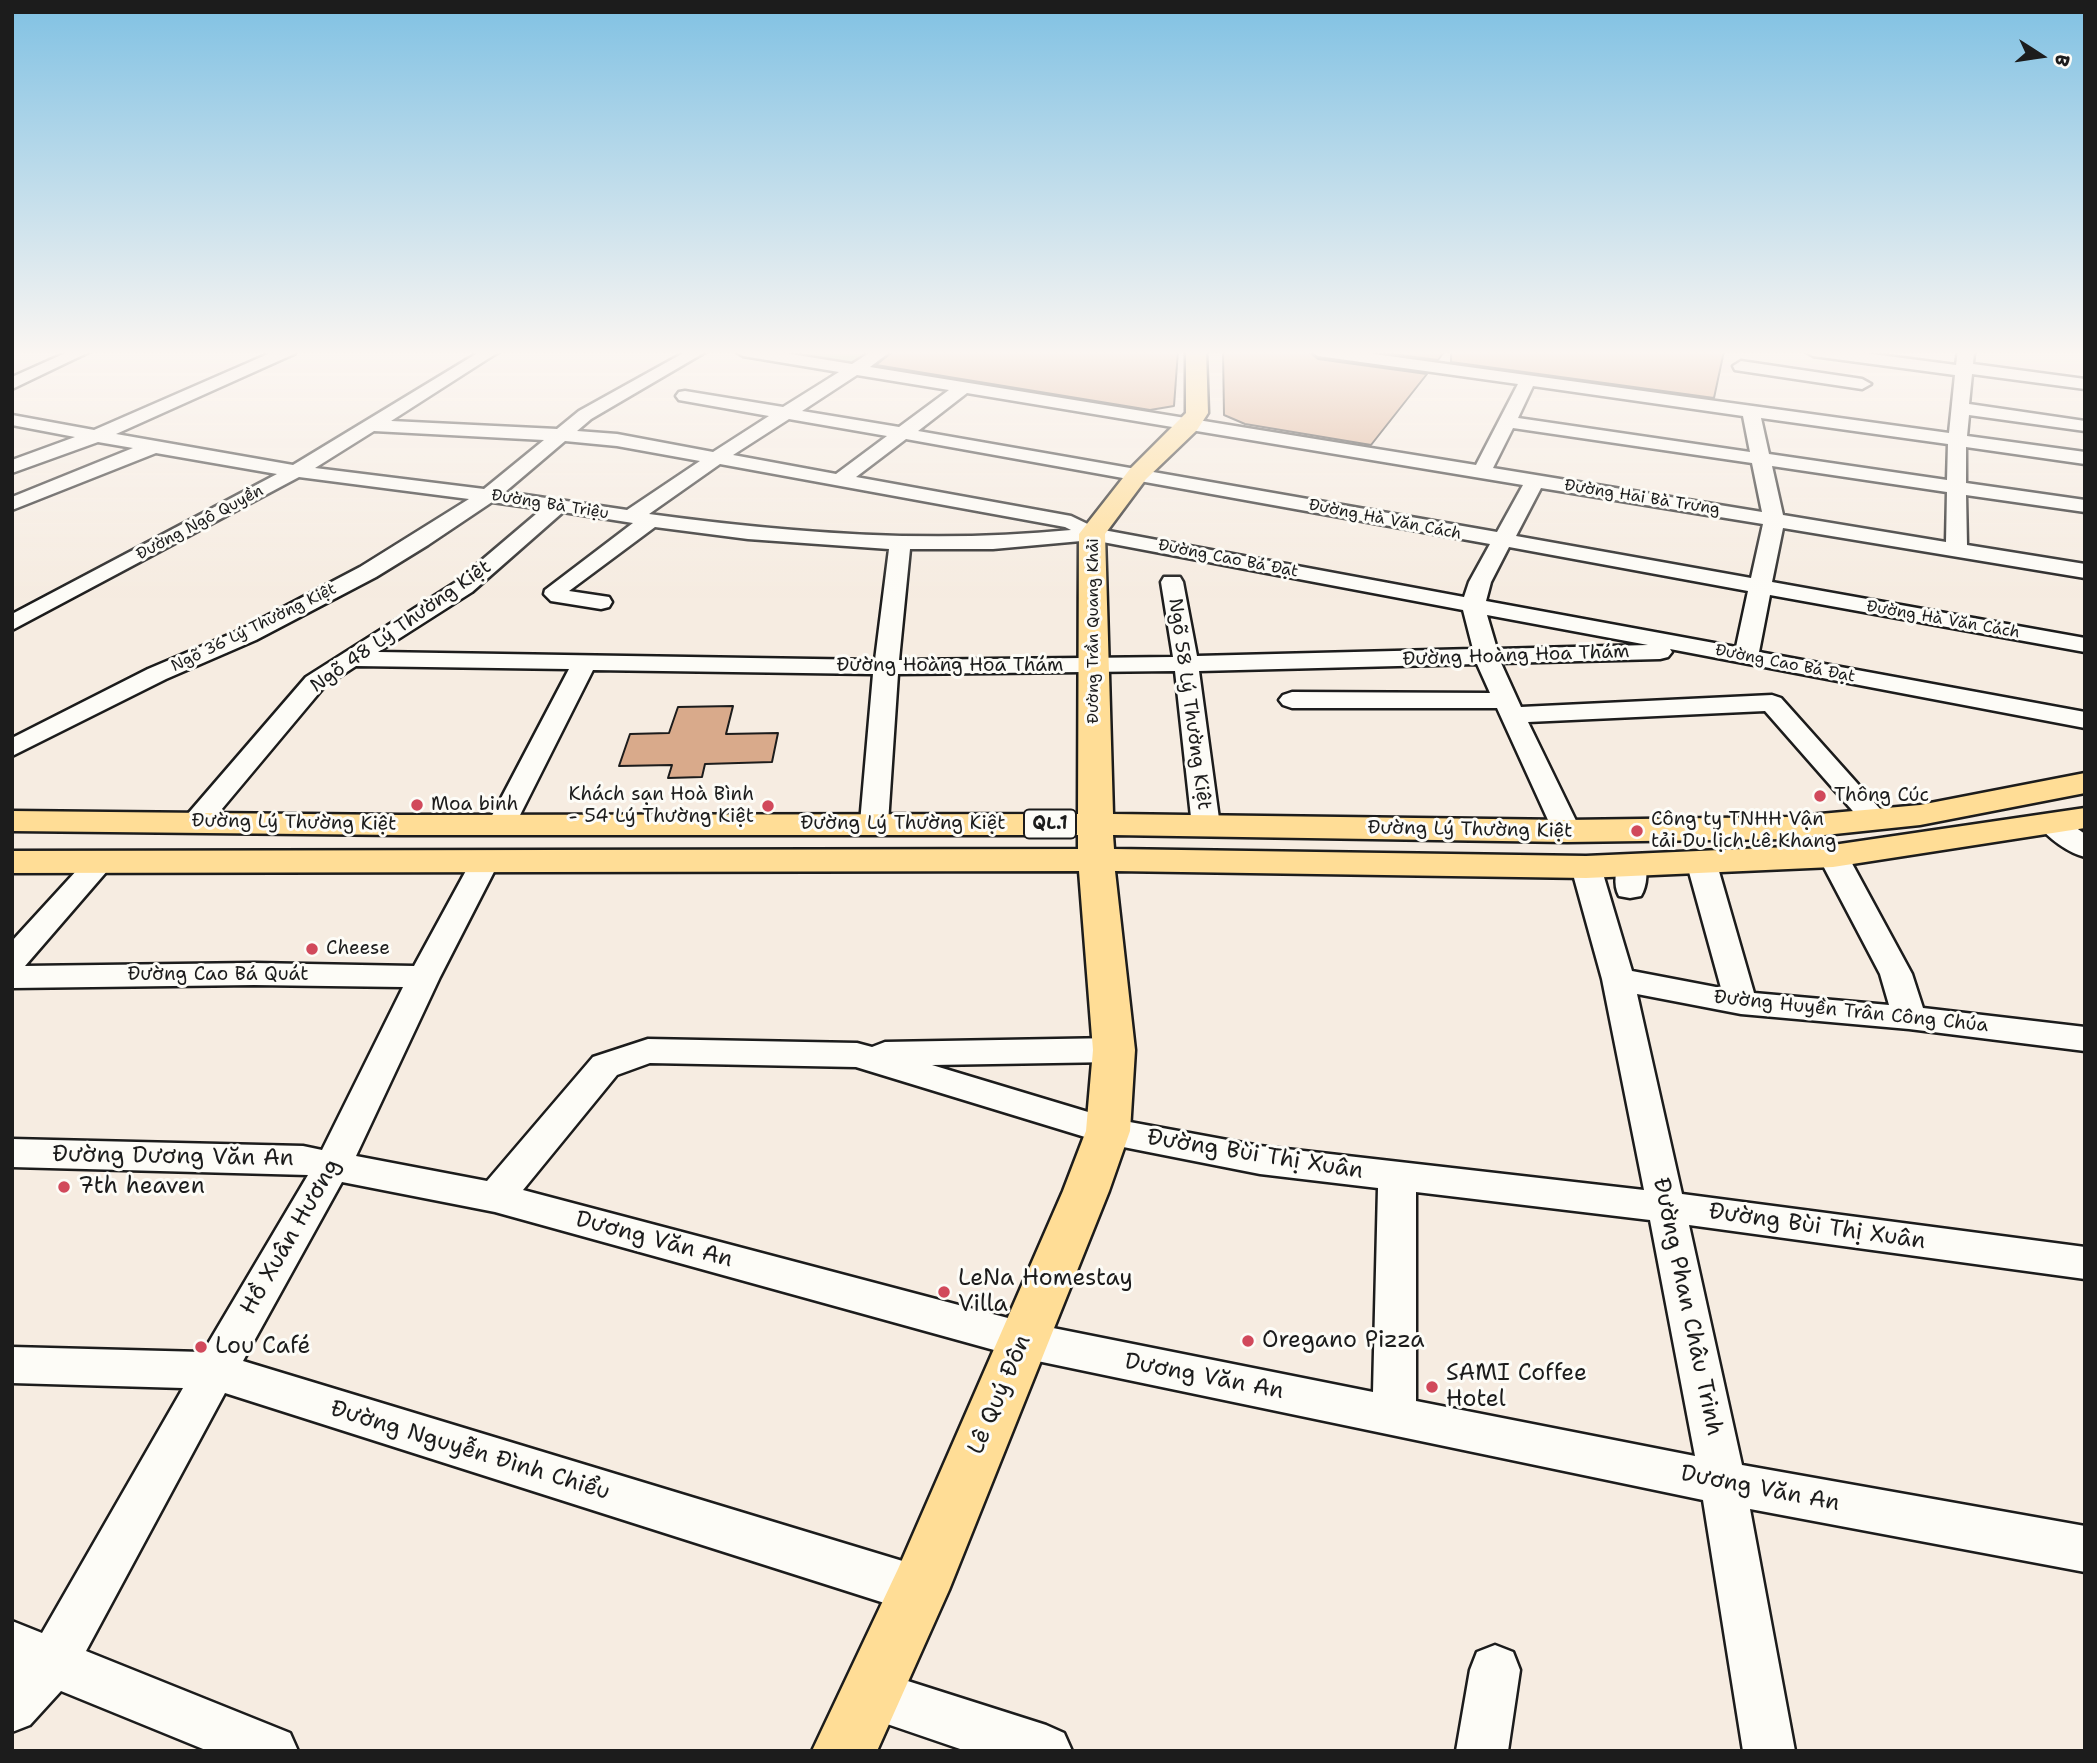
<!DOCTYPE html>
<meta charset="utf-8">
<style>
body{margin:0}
#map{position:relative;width:2097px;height:1763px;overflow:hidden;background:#f6ece1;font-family:"Shantell Sans",sans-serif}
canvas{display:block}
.frame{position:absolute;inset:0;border:14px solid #1c1c1c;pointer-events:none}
.north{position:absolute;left:2006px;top:21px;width:70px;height:70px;-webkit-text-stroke:5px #fdfcf7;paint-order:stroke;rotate:102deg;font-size:19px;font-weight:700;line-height:28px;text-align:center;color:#1c1c1c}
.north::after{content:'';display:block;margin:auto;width:24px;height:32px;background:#1c1c1c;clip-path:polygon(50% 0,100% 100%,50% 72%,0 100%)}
</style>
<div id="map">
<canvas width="2097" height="1763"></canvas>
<div class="frame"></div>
<div class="north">B</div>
</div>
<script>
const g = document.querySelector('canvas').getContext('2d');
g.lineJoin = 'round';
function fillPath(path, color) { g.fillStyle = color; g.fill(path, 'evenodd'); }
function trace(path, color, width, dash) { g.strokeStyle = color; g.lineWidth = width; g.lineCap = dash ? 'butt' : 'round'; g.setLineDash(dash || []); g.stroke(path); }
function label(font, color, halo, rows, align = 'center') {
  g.font = font + ' "Shantell Sans",sans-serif'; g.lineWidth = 6; g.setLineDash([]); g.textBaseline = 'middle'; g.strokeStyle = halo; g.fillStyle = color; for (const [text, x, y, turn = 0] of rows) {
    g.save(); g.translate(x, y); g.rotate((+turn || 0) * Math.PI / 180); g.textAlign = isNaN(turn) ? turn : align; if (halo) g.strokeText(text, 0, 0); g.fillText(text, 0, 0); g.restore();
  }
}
fillPath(new Path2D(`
 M770,351h101l-20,13z`), '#a3dba0');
const building = new Path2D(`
 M893,351h285l-4,55 -24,4 -274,-45z
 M1223,351h85l10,8 109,15 -56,71 -126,-21 -21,-9z
 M1370,351h75l-7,9z
 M1451,351h273l-10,47 -263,-36z
 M733,706l-7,28 52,-1 -6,29 -67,2 -3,13 -34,1 4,-13 -53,1 11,-32 39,-1 9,-26z`);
fillPath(building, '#d9aa8b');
trace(building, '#1c1c1c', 2);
const minor = new Path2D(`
 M70,351h21l-79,38v-12z
 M275,351h21l-2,3 -178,80 177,31 188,-114h19l-109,70 166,8 22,-18 108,-60h20l-116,68 -14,12 40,3 96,18 56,-36 -90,-16 -3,-4 3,-4 6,-1 98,16 56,-35 -96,-16 -8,-5h37l80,13 20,-13h19l-21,16 606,98 42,-81 -200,-28 -8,-5h42l597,82 6,-58 -142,-19 -8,-5h44l107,14 2,-14h16l-1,13 112,15v10l-113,-15 -3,30 116,17v10l-116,-16 -2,21 118,16v12l-119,-17v36l119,17v12l-119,-17 1,50 118,19v14l-302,-50 -11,54 313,56v14l-315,-57 -11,57 326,60v16l-415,-79 2,3 -4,5 -8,2 -159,4 20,44 251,-12 9,3 109,122 -4,6 -10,2 -10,-2 -101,-115 -237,11 53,109 -4,6 -10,3 -10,-3 -4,-6 -56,-123h-205l-9,-3 -4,-5 4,-5 9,-3 198,1 -13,-29 -278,7 21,155 -4,6 -10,2 -10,-2 -4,-6 -17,-155 -277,3 -10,149 -4,6 -10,2 -10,-2 -4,-6 13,-149 -280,-4 -78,155 -4,6 -10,2 -10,-2 -4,-6 82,-156 -213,-3 -32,21 -118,141 -10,2 -10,-2 -4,-6 4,-6 120,-139 150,-95 86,-73 -50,-7 -64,43 -52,32 -120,63 -90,39 -154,77v-18l136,-69 92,-39 120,-63 109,-68 -170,-22 -287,153v-16l265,-140 -121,-21 -144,57v-13l121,-49 -35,-6 -86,31v-13l63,-23 -63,-12v-10l82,15zM857,375l92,15 -50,37 -97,-16zM1533,386l210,30 7,36 -232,-34zM967,393l556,92 -26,47 -579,-101zM1761,418l187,26 -1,36 -178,-26zM789,419l98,17 -51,38 -103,-19zM1513,428l239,35 10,49 -269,-44zM374,431l170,9 -60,49 -169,-21zM906,439l584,105 -21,38 -5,15 -366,-68 -27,-13 -215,-39zM565,441l52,5 83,15 -73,49 -122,-18zM720,464l345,63 6,3c-141,14 -282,3 -422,-16zM1772,466l175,26 -1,50 -163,-27zM1541,488l222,36 -12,54 -235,-42zM563,512l70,11 -88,67 -1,4 7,7 50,8 8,-2 3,-5 -3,-5 -40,-6 86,-64 93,12 141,10 -14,111 -497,-8 94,-60zM1092,540l371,70 10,39 -276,7 -14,-74 -3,-5h-16l-3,5 12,75 -274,3 11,-111h83zM1509,547l239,44 -12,56 -250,-46 5,-19zM1487,615l161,30 -151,4z
 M1741,361l121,18 9,5 -9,5 -127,-19 -2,-4z
 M2052,816l10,2 23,16v23c-16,-4 -38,-19 -47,-33l4,-6z
 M1833,847l10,3 5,6 64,118 11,34 162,19v24l-176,-22 -168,-15 -104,-20 45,200 403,53v32l-396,-54 53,240 343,61v46l-335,-63 45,242h-52l-40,-251 -680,-142 -528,-146 -153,-30 -99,179 676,205 17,7 7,17 -7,17 -17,7 -694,-221 -139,258 204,82 8,18h-90l-147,-60 -31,34 -18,7v-111l30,12 141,-245 -171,-5v-36l191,5 105,-177 -296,-8v-28l291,7 19,4 81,-163 -149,-2 -242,3v-47l77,-84 10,-3 10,3 5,6 -89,103 229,-3 160,3 60,-110 10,-3 10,3 5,6 -59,115 -84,179 131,25 106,-124 55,-18 209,4 15,4 13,-5 229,-4 12,4 5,8 -5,8 -12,4 -182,3 176,53 152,28 384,44 -42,-211 -31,-112 5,-6 10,-3 10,3 5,6 31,104 89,17 -35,-127 5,-6 10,-3 10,3 5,6 38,132 135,12 -9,-31 -62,-118 5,-6zM650,1063l206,4 252,77 152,30 118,14 -5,204 -350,-70 -500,-132 94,-115zM1416,1192l234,28 45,236 -279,-55z
 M1632,855l10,3c7,10 5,28 -1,38l-11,2 -11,-2c-6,-11 -4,-28 3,-38z
 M1495,1645l18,7 7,18 -12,81h-52l14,-81 7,-18z
 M870,1669l176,56 18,8 8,18h-106l-114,-39 -7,-18 7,-18z`);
const major = new Path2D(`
 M1186,351h20l2,62 -11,17 -51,49 -41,55 8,280 454,6 220,-3 133,-12 165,-32v20l-165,32 -133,14 -220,3 -454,-7 1,14 472,7 247,-11 252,-37v20l-252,39 -247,11 -471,-7 20,179 -5,81 -21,60 -160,399 -72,161h-65l86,-182 165,-378 23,-60 7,-81 -14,-179 -1067,2v-22l1066,-2v-14h-677l-389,-4v-20l389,4 677,-1 1,-280 51,-65 56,-56z`);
trace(minor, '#1c1c1c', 5);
trace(major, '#1c1c1c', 5);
fillPath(minor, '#fdfcf7');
fillPath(major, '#ffdd96');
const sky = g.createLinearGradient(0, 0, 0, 598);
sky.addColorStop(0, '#80c1e3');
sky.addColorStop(0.59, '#fbf6f2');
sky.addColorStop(1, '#fbf6f200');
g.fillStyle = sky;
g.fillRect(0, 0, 2097, 598);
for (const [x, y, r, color] of [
 [1820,796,7,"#d1495b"],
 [417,805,7,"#d1495b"],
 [768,806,7,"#d1495b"],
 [1637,831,7,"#d1495b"],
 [312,949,7,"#d1495b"],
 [64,1187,7,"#d1495b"],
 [944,1292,7,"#d1495b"],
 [1248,1341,7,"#d1495b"],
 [201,1347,7,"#d1495b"],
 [1432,1387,7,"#d1495b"]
]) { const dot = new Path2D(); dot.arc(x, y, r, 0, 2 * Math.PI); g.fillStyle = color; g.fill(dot); trace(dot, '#fdfcf7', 2.5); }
label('16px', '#1c1c1c', '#fdfcf7', [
 ["Đường Hai Bà Trưng",1642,498,9],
 ["Đường Bà Triệu",550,505,9],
 ["Đường Hà Văn Cách",1385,520,11],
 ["Đường Ngô Quyền",200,523,-28],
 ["Đường Cao Bá Đạt",1228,559,11],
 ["Đường Hà Văn Cách",1943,620,10],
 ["Ngõ 36 Lý Thường Kiệt",254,628,-26],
 ["Đường Trần Quang Khải",1094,631,-90],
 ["Đường Cao Bá Đạt",1785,664,11]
]);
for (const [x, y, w] of [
 [1050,824,52]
]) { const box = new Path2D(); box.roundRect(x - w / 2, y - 14.5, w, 29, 5); g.fillStyle = '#fdfcf7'; g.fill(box); trace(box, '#1c1c1c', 2); }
label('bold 18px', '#1c1c1c', null, [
 ["QL.1",1050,824]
]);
label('19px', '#1c1c1c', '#fdfcf7', [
 ["Ngõ 48 Lý Thường Kiệt",401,627,-35],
 ["Đường Hoàng Hoa Thám",1516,656,-2],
 ["Đường Hoàng Hoa Thám",950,666],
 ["Ngõ 58 Lý Thường Kiệt",1189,704,82],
 ["Đường Lý Thường Kiệt",294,823,1],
 ["Đường Lý Thường Kiệt",903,824],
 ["Đường Lý Thường Kiệt",1470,830,1],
 ["Đường Cao Bá Quát",218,975],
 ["Đường Huyền Trân Công Chúa",1851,1012,6]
]);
label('19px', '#1c1c1c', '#fdfcf7', [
 ["Khách sạn Hoà Bình",754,795,"right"],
 ["- 54 Lý Thường Kiệt",754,817,"right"],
 ["Thông Cúc",1834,796],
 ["Moa binh",431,805],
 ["Công ty TNHH Vận",1651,820],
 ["tải Du lịch Lê Khang",1651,842],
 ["Cheese",326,949]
], 'left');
label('23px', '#1c1c1c', '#fdfcf7', [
 ["Đường Bùi Thị Xuân",1255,1155,9],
 ["Đường Dương Văn An",173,1157,1],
 ["Đường Bùi Thị Xuân",1817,1227,8],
 ["Hồ Xuân Hương",291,1237,-60],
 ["Dương Văn An",654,1240,15],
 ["Đường Phan Châu Trinh",1687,1307,78],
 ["Dương Văn An",1204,1377,11],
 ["Lê Quý Đôn",1000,1395,-67],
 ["Đường Nguyễn Đình Chiểu",470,1451,17],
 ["Dương Văn An",1760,1489,11]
]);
label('23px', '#1c1c1c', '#fdfcf7', [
 ["7th heaven",78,1187],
 ["LeNa Homestay",958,1279],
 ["Villa",958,1305],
 ["Oregano Pizza",1262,1341],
 ["Lou Café",215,1347],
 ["SAMI Coffee",1446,1374],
 ["Hotel",1446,1400]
], 'left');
</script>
